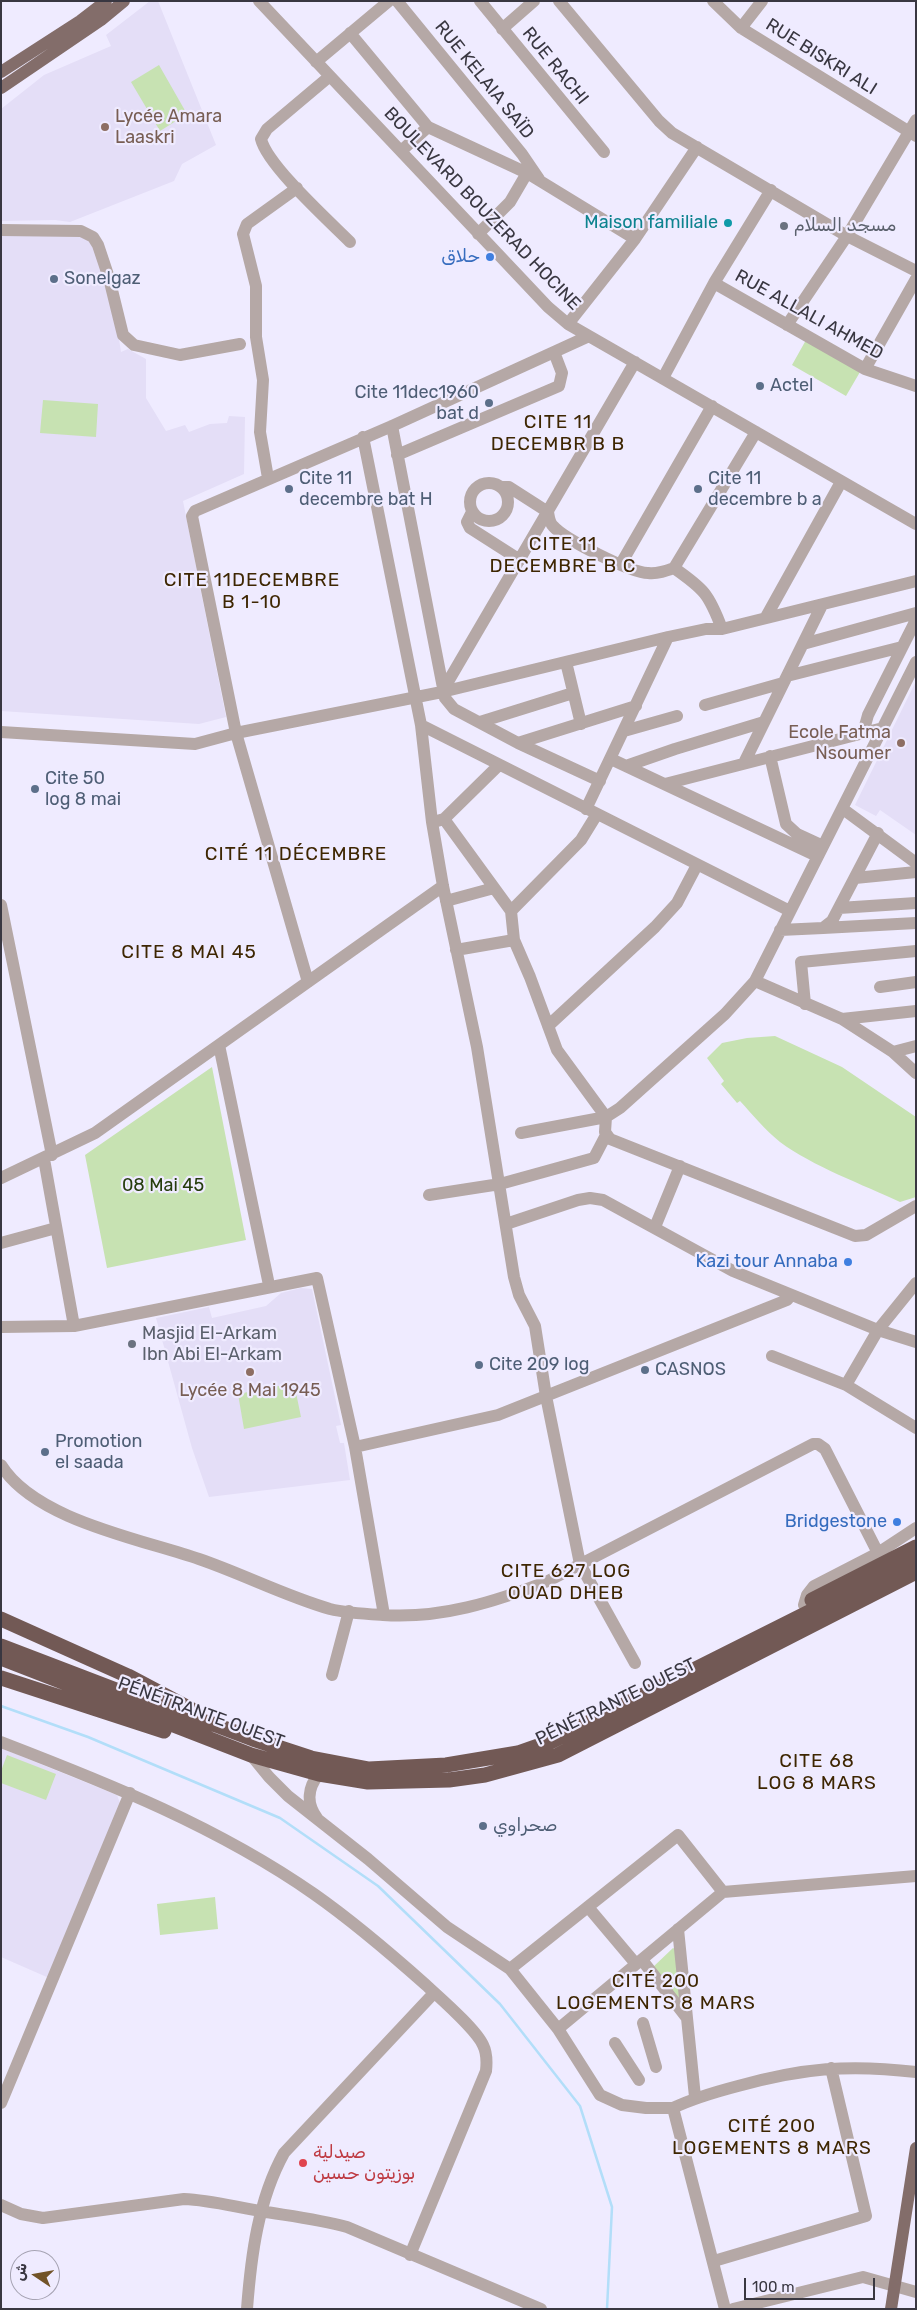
<!DOCTYPE html>
<meta charset="utf-8">
<style>
body{margin:0}
#map{position:relative;width:917px;height:2310px;overflow:hidden;background:#efebff;font-family:Rubik,"Noto Sans Arabic",sans-serif}
canvas{display:block}
.frame{position:absolute;inset:0;border:2px solid #393741;pointer-events:none}
.north{position:absolute;left:10px;top:2250px;width:50px;height:50px;box-sizing:border-box;background:#efebff;border:1px solid #a6a3b3;border-radius:50%;rotate:282deg;font-size:14px;font-weight:700;line-height:20px;text-align:center;color:#393741}
.north::after{content:'';display:block;margin:auto;width:18px;height:22px;background:#725328;clip-path:polygon(50% 0,100% 100%,50% 72%,0 100%)}
.scale{position:absolute;left:744px;top:2278px;width:131px;height:22px;box-sizing:border-box;border:2px solid #393741;border-top:0;padding-left:6px;font-size:15px;line-height:18px;white-space:nowrap;color:#393741;-webkit-text-stroke:4px #efebff;paint-order:stroke}
</style>
<div id="map">
<canvas width="917" height="2310"></canvas>
<div class="frame"></div>
<div class="north">ش</div>
<div class="scale">100 m</div>
</div>
<script>
const g = document.querySelector('canvas').getContext('2d');
g.lineJoin = 'round';
function fillPath(path, color) { g.fillStyle = color; g.fill(path, 'evenodd'); }
function trace(path, color, width, dash) { g.strokeStyle = color; g.lineWidth = width; g.lineCap = dash ? 'butt' : 'round'; g.setLineDash(dash || []); g.stroke(path); }
function label(font, color, halo, rows, align = 'center') {
  g.font = font + ' Rubik,"Noto Sans Arabic",sans-serif'; g.lineWidth = 4.5; g.setLineDash([]); g.textBaseline = 'middle'; g.strokeStyle = halo; g.fillStyle = color; for (const [text, x, y, turn = 0] of rows) {
    g.save(); g.translate(x, y); g.rotate((+turn || 0) * Math.PI / 180); g.textAlign = isNaN(turn) ? turn : align; if (halo) g.strokeText(text, 0, 0); g.fillText(text, 0, 0); g.restore();
  }
}
fillPath(new Path2D(`
 M150,1h8l58,144 -34,19 -8,17 -104,41 -15,-2 -54,1v-112l43,-34 67,-29 -5,-11z
 M81,234l18,17 15,56 7,45 7,-3 18,10v39l20,33 19,-6 4,7 21,-8 17,-1 2,-7 16,1 -1,57 -61,27 43,216 -27,7 -198,-13v-476z
 M916,681v154l-36,-25 -4,6 -21,-11z
 M301,1288l11,1 29,136 -5,1 4,17h4l6,37 -141,17 -17,-49 -36,-130 53,-11 3,11 54,-12 15,-13z
 M1,1748l116,47 3,8 -71,175 -48,-21z`), '#e4def7');
fillPath(new Path2D(`
 M159,65l28,49 -27,17 -29,-49z
 M806,340l54,32 -14,24 -54,-31z
 M43,400l55,4 -2,33 -56,-4z
 M775,1036l67,31 74,50v80l-16,5c-36,-17 -88,-36 -120,-60 -15,-12 -27,-27 -40,-41l-3,2 -16,-19 3,-3 -17,-23 15,-15 25,-5z
 M212,1067l34,173 -139,28 -22,-113z
 M294,1383l7,34 -57,12 -6,-35z
 M7,1755l49,19 -10,26 -45,-17v-12z
 M215,1897l3,32 -58,6 -3,-31z
 M673,1948l2,1 5,51 -28,-32z`), '#c7e2b2');
trace(new Path2D(`
 M1,1706l87,31 192,81 98,68 122,118 80,102 32,101 -5,102`), '#b2def9', 2.5);
trace(new Path2D(`
 M259,1l289,306 20,17 348,200
 M397,1l125,153 17,25
 M480,1l124,151
 M559,1l100,120 13,12 175,103 69,35
 M713,1l28,27 175,108
 M741,28l21,-27
 M502,29l32,-28
 M350,33l78,94 99,46 108,66
 M316,62l73,-61
 M330,76l-63,53 -6,10c6,26 68,82 89,103
 M401,151l27,-24
 M1,230l80,1 12,6 5,8 11,33 14,57 11,10 46,10 60,-11
 M478,234l32,-32 17,-29
 M714,283l151,86 51,17
 M568,324l67,-85 62,-92
 M787,325l60,-89 69,-116
 M865,369l51,-90
 M663,378l51,-95 57,-93
 M392,426l53,272 9,11 64,34 82,38
 M363,437l58,288 11,97 11,64 34,161 37,230 5,18 16,31 11,70 34,168 55,99
 M397,455l162,-69 3,-13 -8,-21
 M268,478l-8,-46 3,-52 -7,-43v-51l-13,-52 4,-10 50,-36
 M470 502a19 19 0 1 1 38 0a19 19 0 1 1-38 0Z
 M501,487h8l39,25c1,5 1,10 5,14 11,13 78,47 95,47 10,1 18,-2 26,-5 30,21 35,26 48,61
 M472,512l-5,10 3,6 50,32
 M618,564l4,-2 90,-156
 M674,568l82,-136
 M766,617l75,-135
 M803,644l113,-31
 M566,662l15,62
 M787,676l115,-29
 M442,692l193,-330
 M705,705l78,-22
 M480,722l93,-29
 M421,725l369,186
 M624,731l53,-15
 M1,732l194,12 41,-11 206,-41 226,-55 38,-8h16l194,-48
 M863,733l5,-18 48,-95
 M518,743l118,-37
 M770,756l16,68 11,10 26,12
 M611,759l206,97
 M744,763l78,-158
 M626,766l49,-17 89,-27
 M665,784l218,-56
 M586,809l82,-172
 M843,809l73,54
 M444,819l67,92 3,29 16,37 27,73 49,67 -1,15 5,7 245,97 11,-1 50,-29
 M437,821l7,-2 55,-54
 M855,878l61,-6
 M446,901l48,-13
 M1,905l51,250
 M839,908l77,-5
 M511,911l70,-71 16,-26
 M823,928l93,-5
 M780,930l43,-2 9,-7 46,-88
 M456,950l58,-10
 M755,981l87,38 51,33 23,21
 M308,982l-72,-249 -44,-217 3,-5 197,-85 197,-90
 M880,987l36,-5
 M805,1004l-4,-42 115,-11
 M842,1019l74,-8
 M548,1026l107,-99 22,-24 20,-38
 M219,1045l50,240
 M893,1052l23,-6
 M521,1133l85,-16 14,-9 105,-94 30,-33 161,-319
 M44,1159l30,167
 M1,1178l94,-45 348,-247
 M429,1195l71,-11 94,-26 12,-23
 M506,1224l72,-24 12,-2 13,2 130,71 145,59 38,12
 M655,1227l25,-61
 M1,1243l55,-15
 M916,1283l-38,47 -32,55 70,43
 M1,1327l73,-1 243,-48 38,169 29,168
 M772,1356l74,29
 M355,1447l143,-32 289,-115 4,-5
 M1,1465c34,55 140,74 198,94 44,15 86,37 131,50 16,4 36,5 53,6 57,4 112,-13 165,-34l265,-137h5l7,5 53,104
 M804,1605l3,-10 7,-9 64,-33 38,-25
 M332,1675l17,-64
 M1,1742c109,42 217,85 313,152 40,28 76,59 112,91 14,13 50,44 57,60 4,8 4,17 3,26l-76,184
 M251,1755l18,22 19,19 80,63 79,68 63,42 48,60 42,66 22,10 24,3h27
 M317,1818c-11,-15 -9,-31 2,-44
 M588,1907l48,57
 M678,1929l17,168
 M642,1960l45,58
 M510,1969l168,-134 45,57
 M643,2023l13,44
 M558,2029l165,-137 193,-16
 M615,2043l24,37
 M1,2103l129,-310
 M1,2205l20,9 22,4 141,-19c26,1 51,8 76,12 30,5 58,8 87,16l194,82
 M714,2261l152,-45 -35,-148
 M247,2309c4,-53 11,-109 37,-156l150,-160
 M725,2309l-52,-201c21,-10 42,-16 65,-22 65,-18 111,-22 178,-14
 M733,2309l130,-32 53,15`), '#b5a8a6', 12);
trace(new Path2D(`
 M1,72l79,-51 26,-20
 M1,88l100,-68 23,-19
 M891,2309l25,-161`), '#836d6a', 12);
trace(new Path2D(`
 M812,1600l104,-53
 M1,1619l127,57 66,35
 M1,1646l183,70 32,9 37,14 58,19 58,11 77,-4 72,-12 34,-12 363,-182
 M1,1658l250,97 68,19 49,8 81,-2 36,-5 73,-20 358,-183
 M1,1678l163,53`), '#725955', 15);
for (const [x, y, r, color] of [
 [105,127,5,"#8d6e63"],
 [728,223,5,"#0f9aa8"],
 [784,226,5,"#6b7280"],
 [490,257,5,"#3f7fe0"],
 [54,279,5,"#5c6f8a"],
 [760,386,5,"#5c6f8a"],
 [489,403,5,"#5c6f8a"],
 [289,489,5,"#5c6f8a"],
 [698,489,5,"#5c6f8a"],
 [901,743,5,"#8d6e63"],
 [35,789,5,"#5c6f8a"],
 [848,1262,5,"#3f7fe0"],
 [132,1344,5,"#6b7280"],
 [479,1365,5,"#5c6f8a"],
 [645,1370,5,"#5c6f8a"],
 [250,1372,5,"#8d6e63"],
 [45,1452,5,"#5c6f8a"],
 [897,1522,5,"#3f7fe0"],
 [483,1826,5,"#5c6f8a"],
 [303,2163,5,"#e0444e"]
]) { const dot = new Path2D(); dot.arc(x, y, r, 0, 2 * Math.PI); g.fillStyle = color; g.fill(dot); trace(dot, '#efebff', 2); }
label('18px', '#393741', '#efebff', [
 ["RUE BISKRI ALI",821,57,32],
 ["RUE RACHI",555,66,51],
 ["RUE KELAIA SAÏD",484,80,51],
 ["BOULEVARD BOUZERAD HOCINE",482,209,46],
 ["RUE ALLALI AHMED",809,315,29],
 ["PÉNÉTRANTE OUEST",616,1702,-26],
 ["PÉNÉTRANTE OUEST",201,1713,20]
]);
label('18px', '#785e54', '#efebff', [
 ["Lycée Amara",115,117],
 ["Laaskri",115,138],
 ["Ecole Fatma",891,733,"right"],
 ["Nsoumer",891,754,"right"],
 ["Lycée 8 Mai 1945",250,1391,"center"]
], 'left');
label('18px', '#0d838f', '#efebff', [
 ["Maison familiale",718,223]
], 'right');
label('18px', '#5b616d', '#efebff', [
 ["مسجد السلام",794,226],
 ["Masjid El-Arkam",142,1334],
 ["Ibn Abi El-Arkam",142,1355]
], 'left');
label('18px', '#366cbe', '#efebff', [
 ["حلاق",480,257],
 ["Kazi tour Annaba",838,1262],
 ["Bridgestone",887,1522]
], 'right');
label('18px', '#4e5e75', '#efebff', [
 ["Sonelgaz",64,279],
 ["Actel",770,386],
 ["Cite 11dec1960",479,393,"right"],
 ["bat d",479,414,"right"],
 ["Cite 11",299,479],
 ["decembre bat H",299,500],
 ["Cite 11",708,479],
 ["decembre b a",708,500],
 ["Cite 50",45,779],
 ["log 8 mai",45,800],
 ["Cite 209 log",489,1365],
 ["CASNOS",655,1370],
 ["Promotion",55,1442],
 ["el saada",55,1463],
 ["صحراوي",493,1826]
], 'left');
label('18px', '#263d0d', '#efebff', [
 ["08 Mai 45",163,1186]
]);
label('18px', '#be3a42', '#efebff', [
 ["صيدلية",313,2153],
 ["بوزيتون حسين",313,2174]
], 'left');
g.letterSpacing = '1px';
label('19px', '#3e2602', '#efebff', [
 ["CITE 11",558,423],
 ["DECEMBR B B",558,445],
 ["CITE 11",563,545],
 ["DECEMBRE B C",563,567],
 ["CITE 11DECEMBRE",252,581],
 ["B 1-10",252,603],
 ["CITÉ 11 DÉCEMBRE",296,855],
 ["CITE 8 MAI 45",189,953],
 ["CITE 627 LOG",566,1572],
 ["OUAD DHEB",566,1594],
 ["CITE 68",817,1762],
 ["LOG 8 MARS",817,1784],
 ["CITÉ 200",656,1982],
 ["LOGEMENTS 8 MARS",656,2004],
 ["CITÉ 200",772,2127],
 ["LOGEMENTS 8 MARS",772,2149]
]);
g.letterSpacing = '0px';
</script>
